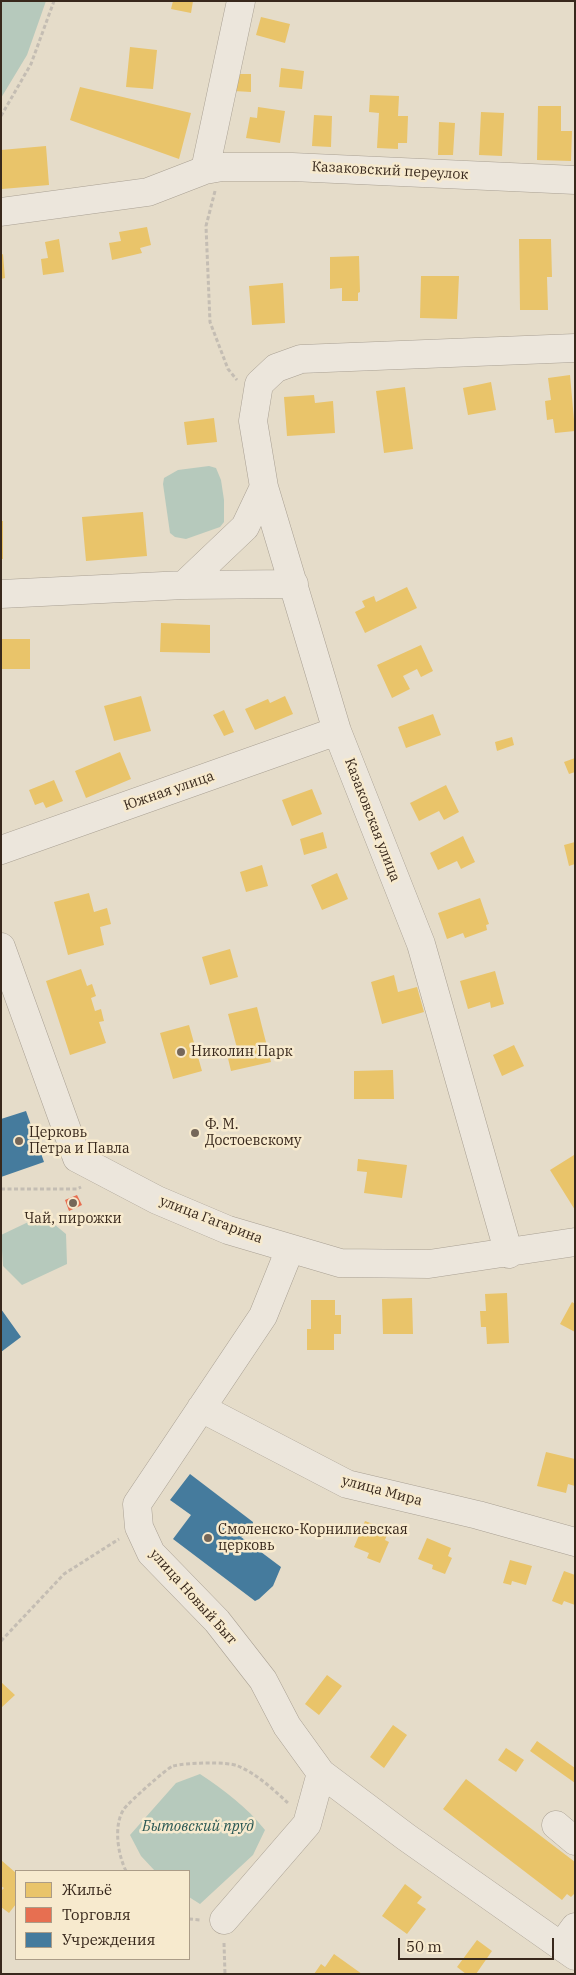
<!DOCTYPE html>
<meta charset="utf-8">
<style>
body{margin:0}
#map{position:relative;width:576px;height:1975px;overflow:hidden;background:#e5dcc9;font-family:"IBM Plex Serif",serif}
canvas{display:block}
.frame{position:absolute;inset:0;border:2px solid #38281c;pointer-events:none}
.legend{position:absolute;left:15px;top:1870px;width:175px;height:90px;box-sizing:border-box;background:#f7eace;border:1px solid #ab9c87;margin:0;padding:6px 9px;list-style:none;font-size:15px;color:#38281c}
.legend li{display:flex;align-items:center;gap:10px;height:25px}
.legend b{width:25px;border:1px solid #ab9c87}
.scale{position:absolute;left:398px;top:1938px;width:156px;height:22px;box-sizing:border-box;border:2px solid #38281c;border-top:0;padding-left:6px;font-size:15px;line-height:18px;white-space:nowrap;color:#38281c;-webkit-text-stroke:4px #f7eace;paint-order:stroke}
</style>
<div id="map">
<canvas width="576" height="1975"></canvas>
<div class="frame"></div>
<ul class="legend">
<li><b style="height:14px;background:#e9c46a"></b>Жильё</li>
<li><b style="height:14px;background:#e76f51"></b>Торговля</li>
<li><b style="height:14px;background:#457b9d"></b>Учреждения</li>
</ul>
<div class="scale">50 m</div>
</div>
<script>
const g = document.querySelector('canvas').getContext('2d');
g.lineJoin = 'round';
function fillPath(path, color) { g.fillStyle = color; g.fill(path, 'evenodd'); }
function trace(path, color, width, dash) { g.strokeStyle = color; g.lineWidth = width; g.lineCap = dash ? 'butt' : 'round'; g.setLineDash(dash || []); g.stroke(path); }
function label(font, color, halo, rows, align = 'center') {
  g.font = font + ' "IBM Plex Serif",serif'; g.lineWidth = 5; g.setLineDash([]); g.textBaseline = 'middle'; g.strokeStyle = halo; g.fillStyle = color; for (const [text, x, y, turn = 0] of rows) {
    g.save(); g.translate(x, y); g.rotate((+turn || 0) * Math.PI / 180); g.textAlign = isNaN(turn) ? turn : align; if (halo) g.strokeText(text, 0, 0); g.fillText(text, 0, 0); g.restore();
  }
}
fillPath(new Path2D(`
 M1,1h45l-19,54 -26,43z
 M209,466l7,2 5,12 3,20v22l-4,5 -34,12 -11,-2 -5,-4 -7,-49 1,-6 14,-8z
 M43,1215l23,19 1,30 -45,21 -19,-19 -2,-31z
 M200,1774c24,16 47,33 65,56l-12,25 -53,49 -11,-7v-26h-34l-14,-15 -11,-21 46,-52z`), '#b6c9bc');
fillPath(new Path2D(`
 M173,1h20l-2,12 -20,-4z
 M261,17l29,7 -5,19 -29,-8z
 M130,47l27,3 -4,39 -27,-2z
 M281,68l23,3 -2,18 -23,-2z
 M234,74h17v18l-17,-1z
 M80,87l111,26 -12,46 -109,-39z
 M370,95l29,1 -1,20h10l-1,27h-9v6l-21,-1 2,-35 -10,-1z
 M538,106h23v25h11l-1,30 -34,-1z
 M258,107l27,4 -5,32 -34,-5 4,-21 7,1z
 M481,112l23,1 -2,43 -23,-1z
 M314,115l18,1 -1,31 -19,-1z
 M439,122l16,1 -2,32h-15z
 M46,146l3,39 -47,4 -1,-39z
 M147,227l4,18 -11,3 2,5 -30,7 -3,-17 12,-2 -2,-9z
 M59,239l5,33 -21,3 -2,-16 7,-1 -3,-16z
 M519,239h32l1,38h-5l1,33h-28z
 M3,254l2,24 -4,1v-24z
 M359,256l1,36 -2,1v8h-16v-13l-12,1v-32z
 M421,276h38l-2,43 -37,-1z
 M283,283l2,40 -33,2 -3,-39z
 M570,375l5,56 -20,2 -2,-14 -6,1 -2,-19 6,-1 -3,-22z
 M491,382l5,28 -28,5 -5,-27z
 M405,387l8,62 -29,4 -8,-62z
 M314,395l1,8 18,-2 2,32 -48,3 -3,-39z
 M214,418l3,24 -30,3 -3,-23z
 M143,512l4,44 -61,5 -4,-44z
 M1,521h2v38h-2z
 M407,587l10,21 -52,25 -10,-21 10,-5 -3,-6 12,-5 2,6z
 M161,623l49,2v28l-50,-1z
 M1,639h29v30h-29z
 M421,645l12,26 -12,6 -4,-8 -14,7 7,13 -18,9 -15,-33z
 M141,696l10,35 -37,10 -10,-35z
 M285,696l8,18 -38,16 -10,-21 23,-10 2,4z
 M224,710l10,22 -10,4 -11,-21z
 M433,714l8,21 -35,13 -8,-21z
 M512,737l2,8 -17,6 -2,-9z
 M120,752l11,27 -45,19 -11,-27z
 M575,758v14l-6,2 -5,-12z
 M54,780l9,21 -17,7 -3,-6 -8,3 -6,-15z
 M446,785l13,27 -15,8 -5,-9 -20,10 -9,-18z
 M312,789l10,25 -30,12 -10,-26z
 M323,832l4,16 -23,7 -4,-16z
 M463,836l12,26 -14,7 -4,-8 -19,9 -8,-17z
 M575,842v22l-6,2 -5,-21z
 M262,865l6,21 -22,6 -6,-20z
 M337,873l11,26 -26,11 -11,-25z
 M89,893l5,19 13,-4 4,16 -11,3 4,18 -36,10 -14,-53z
 M480,898l9,26 -3,1 1,5 -22,8 -2,-5 -16,6 -9,-26z
 M230,949l8,28 -28,8 -8,-28z
 M81,969l6,17 5,-2 4,12 -5,2 4,13 6,-2 3,12 -5,1 7,21 -36,12 -24,-74z
 M495,971l9,33 -13,4 -1,-6 -22,7 -8,-28z
 M394,975l4,17 19,-5 7,25 -42,12 -11,-42z
 M257,1007l14,55 -40,9 -5,-21 11,-2 -9,-34z
 M189,1025l13,46 -29,8 -13,-46z
 M514,1045l10,21 -22,10 -9,-21z
 M393,1070l1,29h-40v-28z
 M574,1155l1,2v53l-25,-40z
 M358,1159l49,6 -5,33 -38,-5 3,-21 -10,-1z
 M507,1293l2,50 -22,1 -1,-17h-5l-1,-16h6l-1,-17z
 M412,1298l1,36h-30l-1,-35z
 M311,1300h24v15h6v19h-7v16h-27v-21h4z
 M572,1302l3,2v28l-15,-8z
 M546,1452l29,7v27l-7,-2 -2,9 -29,-7z
 M365,1521l24,9 -4,10 4,2 -9,21 -13,-5 2,-5 -15,-6z
 M427,1538l24,10 -3,8 4,2 -7,16 -13,-5 1,-4 -15,-6z
 M510,1560l22,6 -6,19 -14,-4 -1,4 -8,-2z
 M564,1571l11,4v30l-11,-4 -2,4 -10,-4z
 M327,1675l15,11 -23,29 -14,-11z
 M1,1682l14,13 -14,13z
 M393,1725l14,10 -23,33 -14,-11z
 M537,1741l38,27v15l-45,-32z
 M506,1748l18,12 -8,12 -18,-12z
 M466,1779l109,83v31l-4,4 -4,-3 -5,6 -119,-91z
 M1,1860l15,13v31l-7,9 -8,-6v-16l3,-3 -3,-2z
 M405,1884l17,13 -5,6 9,6 -19,25 -25,-18z
 M477,1940l15,11 -16,23h-10l-9,-7z
 M334,1954l28,20h-48l7,-10 4,3z`), '#e9c46a');
fillPath(new Path2D(`
 M77,1195l5,10 -13,6 -4,-11z`), '#e76f51');
fillPath(new Path2D(`
 M26,1111l18,51 -43,15v-58z
 M1,1309l20,28 -20,15z
 M190,1474l63,48 -1,10 -11,5 40,30 -8,19 -14,13 -4,2 -82,-62 18,-24 -21,-15z`), '#457b9d');
const minor = new Path2D(`
 M205,170l36,-169
 M1,212l147,-20 57,-22 17,-3h70l283,13
 M184,585l61,-58 19,-40
 M1,594l183,-9 110,-1
 M1,850l336,-119
 M1,947l76,211 80,42 71,30 112,33 89,1 146,-22
 M290,1249l-27,67 -126,188 2,23 12,26 66,68 46,59 24,46 34,47 85,64 169,119
 M509,1254l-88,-310 -84,-213 -73,-244 -11,-66 6,-37 17,-16 25,-9 274,-11
 M201,1408l146,76 131,31 97,27
 M556,1825l19,16
 M224,1920l83,-96 14,-51
 M561,1946l14,-19`);
trace(minor, '#a9a093', 29);
trace(new Path2D(`
 M1,116l30,-52 23,-63
 M215,191l-9,35 4,96 18,47 9,11
 M1,1189h76l4,-2
 M1,1641l63,-67 55,-35
 M126,1871c-8,-16 -13,-46 -2,-62 5,-7 43,-41 49,-43 12,-3 54,-5 65,0 19,8 36,24 51,38
 M189,1919l11,1
 M224,1943l1,31`), '#c4bdb3', 3, [4, 2.5]);
trace(minor, '#ece6dc', 28);
for (const [x, y, r, color] of [
 [181,1052,5,"#756759"],
 [195,1133,5,"#756759"],
 [19,1141,5,"#756759"],
 [73,1203,5,"#756759"],
 [208,1538,5,"#756759"]
]) { const dot = new Path2D(); dot.arc(x, y, r, 0, 2 * Math.PI); g.fillStyle = color; g.fill(dot); trace(dot, '#f7eace', 2); }
label('14px', '#38281c', '#f7eace', [
 ["Казаковский переулок",390,171,3],
 ["Южная улица",169,791,-19],
 ["Казаковская улица",372,820,69],
 ["улица Гагарина",211,1220,21],
 ["улица Мира",382,1491,15],
 ["улица Новый Быт",193,1597,48]
]);
label('14px', '#38281c', '#f7eace', [
 ["Николин Парк",191,1052],
 ["Ф. М.",205,1125],
 ["Достоевскому",205,1141],
 ["Церковь",29,1133],
 ["Петра и Павла",29,1149],
 ["Чай, пирожки",73,1219,"center"],
 ["Смоленско-Корнилиевская",218,1530],
 ["церковь",218,1546]
], 'left');
label('italic 15px', '#2a5854', '#f7eace', [
 ["Бытовский пруд",198,1827]
]);
</script>
